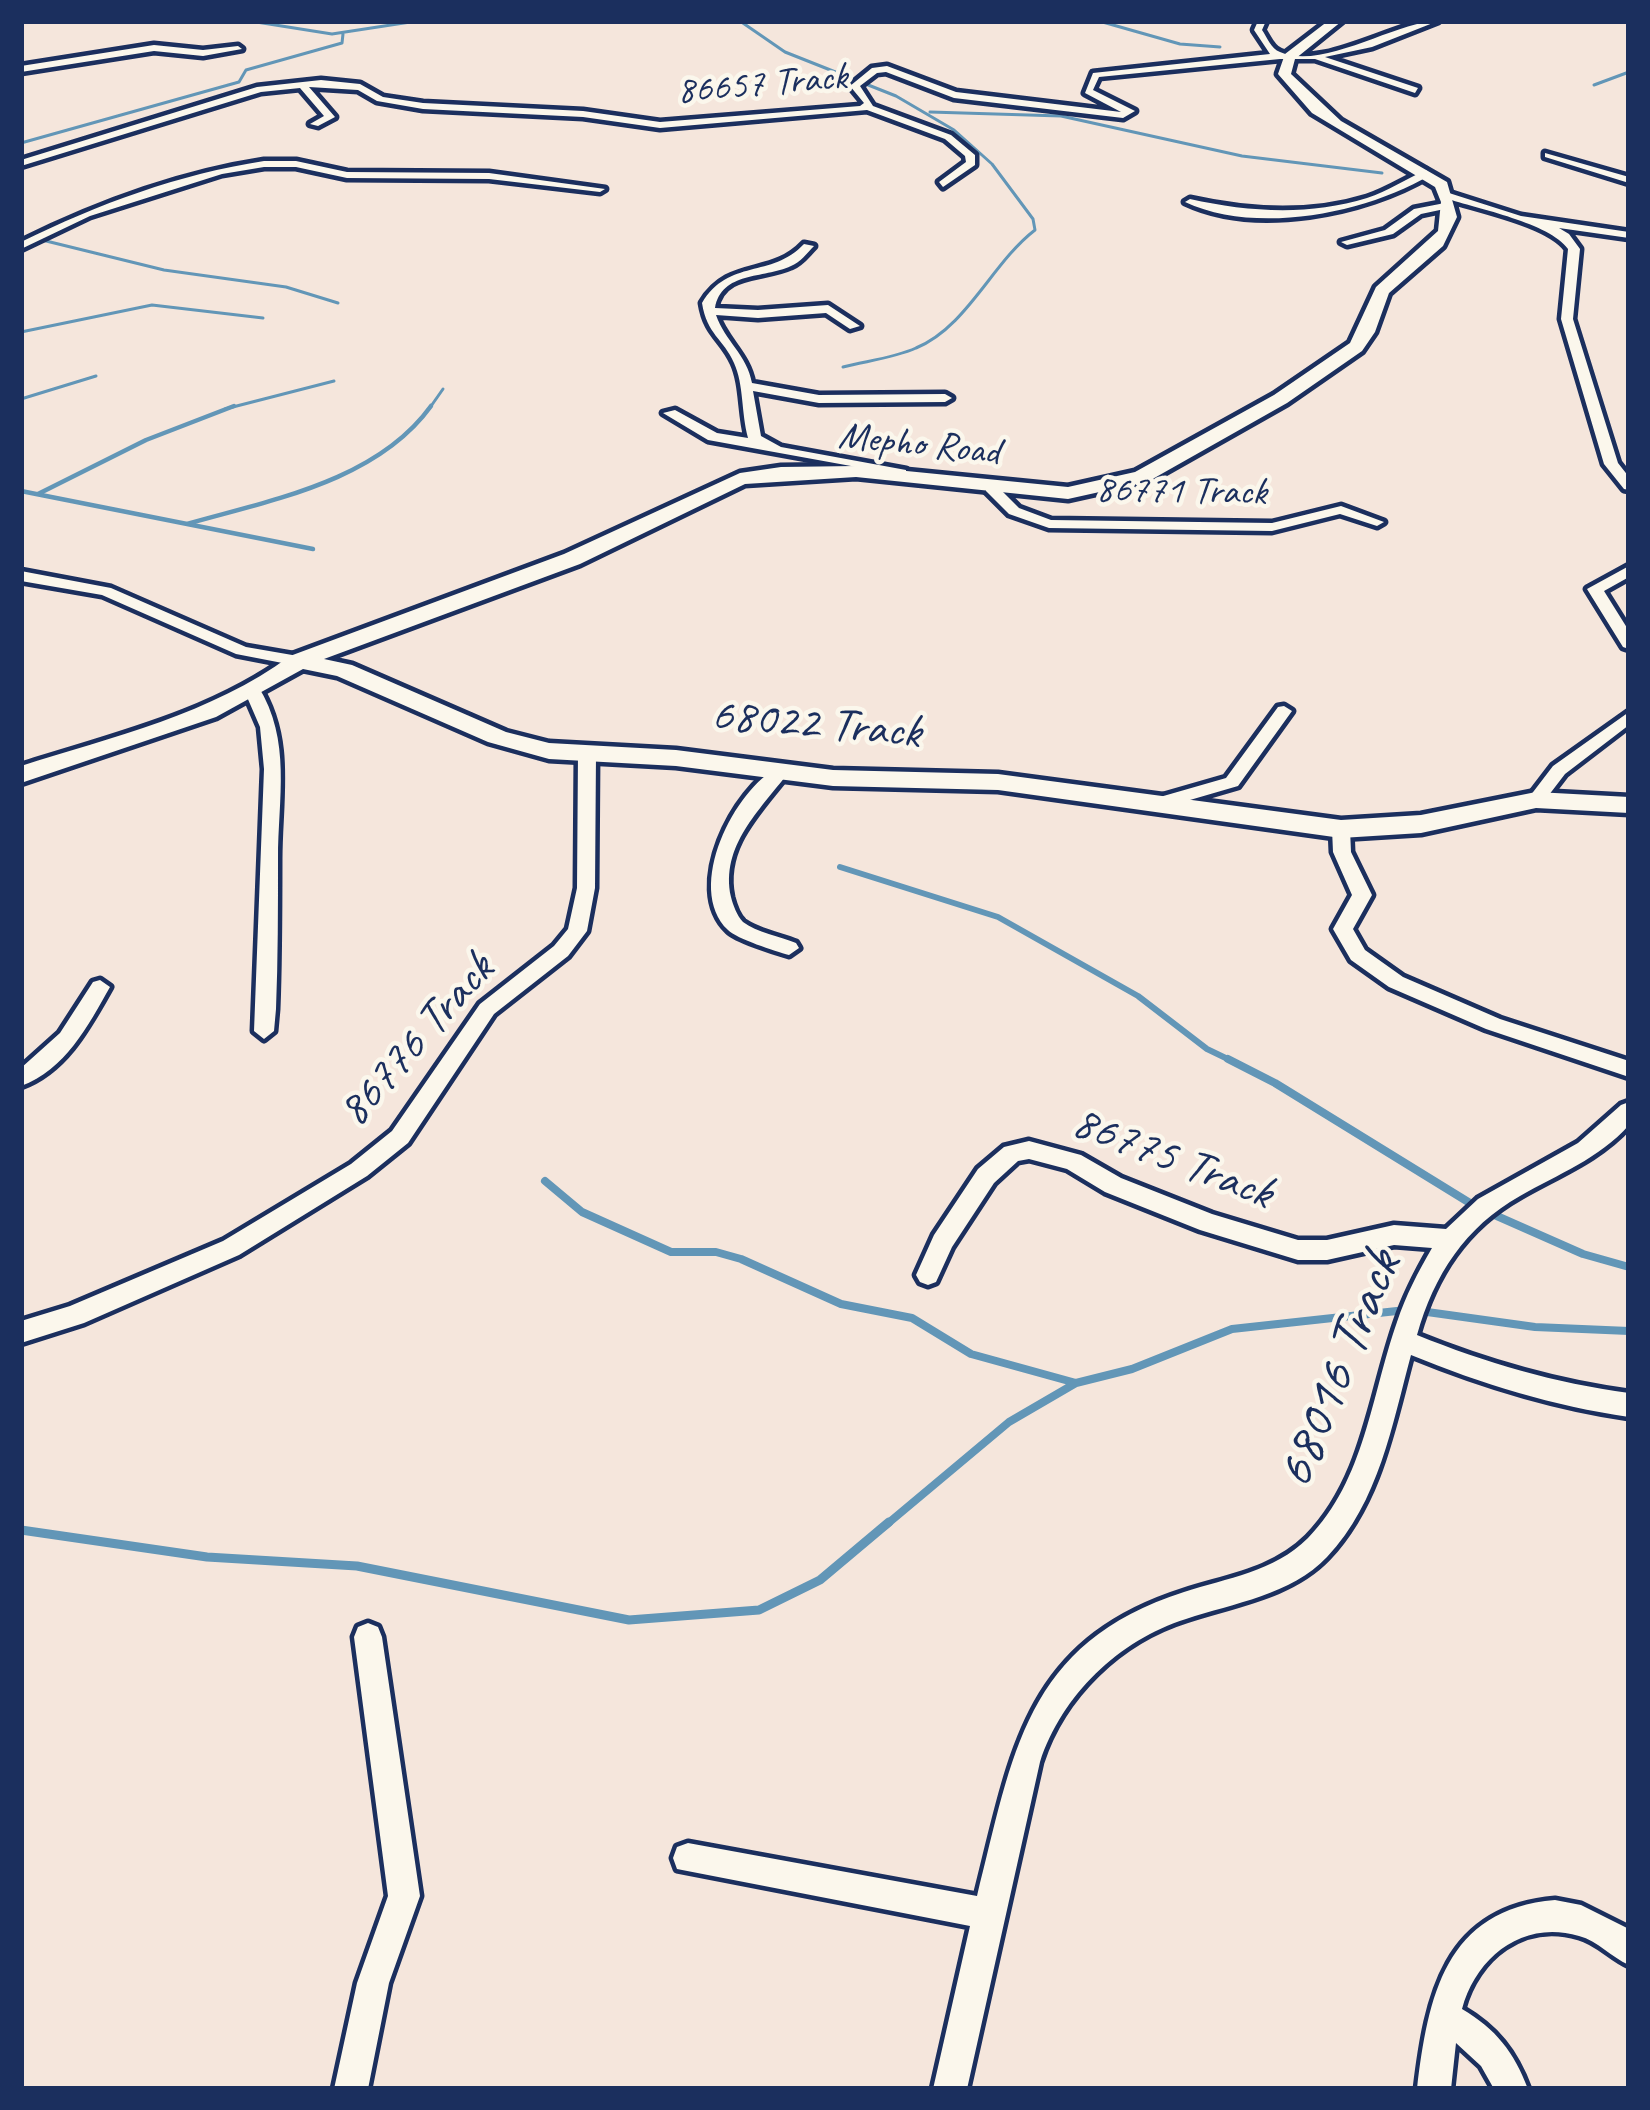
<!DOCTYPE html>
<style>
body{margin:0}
#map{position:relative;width:1650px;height:2110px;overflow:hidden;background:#f5e6dc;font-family:Caveat,sans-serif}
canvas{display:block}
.frame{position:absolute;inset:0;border:24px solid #1b2f5e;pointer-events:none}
</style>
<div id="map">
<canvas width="1650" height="2110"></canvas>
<div class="frame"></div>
</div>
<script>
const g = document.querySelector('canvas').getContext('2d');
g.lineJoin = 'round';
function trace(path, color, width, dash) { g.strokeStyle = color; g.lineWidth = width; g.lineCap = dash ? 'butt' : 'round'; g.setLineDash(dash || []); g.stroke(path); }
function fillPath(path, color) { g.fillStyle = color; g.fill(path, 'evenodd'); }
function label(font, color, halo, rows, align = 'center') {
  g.font = font + ' Caveat,sans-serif'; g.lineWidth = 9; g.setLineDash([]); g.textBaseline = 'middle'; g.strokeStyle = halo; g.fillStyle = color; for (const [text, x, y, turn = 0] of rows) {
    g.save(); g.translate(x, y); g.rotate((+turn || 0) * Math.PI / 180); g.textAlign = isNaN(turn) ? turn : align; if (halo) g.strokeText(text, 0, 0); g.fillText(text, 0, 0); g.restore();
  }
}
trace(new Path2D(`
 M250,21l82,13 85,-13
 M437,21h45
 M740,21l45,31 111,44 58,34 38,34 41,55 2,11c-43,33 -68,97 -119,118 -22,10 -50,13 -73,19
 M1099,21l81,23 40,3
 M1594,85l35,-13
 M930,112l131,4 181,40 140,17
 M21,143l218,-61 7,-12 96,-27 1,-9
 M38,239l126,31 122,17 52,16
 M21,332l131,-27 111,13
 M21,399l75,-23
 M225,409l109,-28
 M429,409l14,-20`), '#6296b7', 3);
trace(new Path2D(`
 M21,491l292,58
 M38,494l108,-54 88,-34
 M187,524c84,-24 190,-43 244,-118`), '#6296b7', 4.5);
trace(new Path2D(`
 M840,867l158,50 140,79 69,53 27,13`), '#6296b7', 6);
trace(new Path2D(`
 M1228,1059l47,24 203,125
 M545,1181l37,31 89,40h45l25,7 100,45 71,14 59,36 105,29
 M1490,1213l93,41 46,13
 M1420,1311l115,16 94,4
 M886,1525l123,-103 67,-39 56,-14 100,-40 174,-19`), '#6296b7', 8);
trace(new Path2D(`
 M21,1530l186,27 150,9 272,54 130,-10 61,-30 69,-58`), '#6296b7', 9);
const street = new Path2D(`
 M1258,21h8l-4,9c5,7 9,19 18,22 43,19 116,-31 158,-31l-66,26 -47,10 93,31 -3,5 -100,-34h-35l-181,18 -6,13 42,21 -12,7 -169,-20 -68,-26 -9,1 -17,13 13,20 78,29 24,20v10l-32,22 -4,-5 27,-20 -1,-6 -20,-17 -78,-29 -207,18 -77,-11 -160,-8 -46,-8 -19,-11 -49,-3 26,30 -17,9 -8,-2 14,-8 -24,-28 -39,4 -240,74v-6l236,-73 64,-7 39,4 23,13 40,6 160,8 77,11 200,-16 4,-3 -14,-17 22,-18 15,-2 69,26 165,20 -36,-19 8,-20 177,-19 -16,-24z
 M154,45l49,5 35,-4 4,3 -39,7 -49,-5 -133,21v-6z
 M1545,153l84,24v6l-84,-26z
 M264,161h32l51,11 142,1 116,16 -5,3 -111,-13 -142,-1 -51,-11h-32l-42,7 -132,42 -69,33v-7c77,-38 158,-68 243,-81z
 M1426,170l4,5c-65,39 -175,60 -245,27l5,-3c58,13 119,17 177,-1 21,-7 39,-19 59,-28z
 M1449,193l72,23 108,16v6l-70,-10 10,6 11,15 -7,70 45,144 11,14v13l-5,-1 -20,-25 -43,-145 7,-70c-18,-26 -90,-40 -123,-51z
 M1450,202l4,5 -33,7 -28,20 -46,11 -6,-3 44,-12 29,-21z
 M804,244l10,2c-8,8 -13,16 -23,20 -28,13 -69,5 -76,42l43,2 70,-5 32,21 -10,3 -24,-16 -68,5 -42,-3c9,26 31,40 36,68l67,12 126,-1 7,4 -7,4 -126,1 -66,-12 8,45 20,11 125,23v6l-198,-36 -45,-27 12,-3 42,23 31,5c-7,-26 -4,-53 -14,-75 -11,-25 -27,-28 -32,-60 27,-45 69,-24 102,-59z
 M986,485h10l23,23 32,12 221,3 69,-17 43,16 -7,4 -37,-12 -68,17 -223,-3 -40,-14 -23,-23z
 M1629,566v11l-25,14 25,40v18l-6,-2 -36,-58z
 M21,571l90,17 135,59 52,9 8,5 -8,5 -62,-12 -134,-59 -81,-14z
 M252,685l6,1c34,54 20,113 20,173 0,50 0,100 -2,150l-2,22 -10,8 -10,-8 10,-262 -4,-42 -16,-37z
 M1284,706l8,5 -54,75 -79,23 -6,-2 -3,-4 3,-4 73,-21 52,-71z
 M1629,712v13l-64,49 -23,30h-12l-3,-4 26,-34z
 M587,749l9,5 -1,134 -8,43 -19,25 -74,58 -86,129 -41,33 -128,79 -155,68 -63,20v-22l49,-15 153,-65 128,-77 41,-33 88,-127 74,-58 14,-17 9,-41 1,-134z
 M779,767l9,6c-28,37 -68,73 -57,124 2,8 6,19 12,25 13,10 38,15 53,21l3,5 -10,7c-14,-4 -52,-16 -61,-25 -44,-42 7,-142 51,-163z
 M1341,823l9,6 1,23 21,43 -19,34 12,21 38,27 97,42 129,42v16l-143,-48 -97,-42 -38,-27 -18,-31 19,-34 -19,-43 -1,-23z
 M100,980l10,7c-22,39 -45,83 -89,99v-18l39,-35 33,-51z
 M1629,1102v23c-30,34 -71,49 -109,71 -55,31 -86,79 -103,139 69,28 138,48 212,58v24c-76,-11 -147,-33 -218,-62 -19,70 -32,147 -84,202 -36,38 -93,46 -141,62 -67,21 -124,76 -146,143l-73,327h-34l37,-163 -293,-57 -4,-11 4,-11 11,-4 289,53c36,-141 47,-253 207,-304 43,-14 90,-20 124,-54 57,-58 63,-142 89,-216 9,-27 21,-50 35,-74l-38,-3 -67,15h-29l-98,-30 -95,-38 -38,-23 -38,-10 -11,2 -24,22 -42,64 -16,35 -8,3 -8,-3 -4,-7 18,-40 44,-66 26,-22 25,-6 52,14 40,23 91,36 86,26h29l67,-15 52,4 32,-30 100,-56 43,-38z
 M368,1623l10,4 4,10 38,259 -31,87 -21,106h-34l23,-106 31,-87 -34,-259 4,-10z
 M1555,1900l26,5 48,24v36c-18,-8 -31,-24 -50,-29 -56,-17 -103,21 -117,73 34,20 52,43 66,80h-34l-13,-23 -25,-23 -5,46h-34c11,-92 28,-180 138,-189z`);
const secondary = new Path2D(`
 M1328,21h14l-47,38 -4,15 50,47 106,61 10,35 -14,29 -54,47 -14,39 -13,19 -75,52 -138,78 -81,18 -212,-22 -111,7 -165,80 -256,95 28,6 154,67 43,11 127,7 157,20 165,4 343,46 80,-5 115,-23 93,5v16l-93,-5 -115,25 -80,5 -343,-48 -165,-4 -157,-20 -127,-7 -61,-17 -151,-66 -34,-7 -87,48 -195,66v-17c91,-29 191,-52 269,-110l274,-102 176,-81 41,-6 75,-1 212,21 67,-15 139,-77 76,-52 26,-56 62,-56 3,-29 -6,-15 -123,-74 -34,-39 7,-20z`);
trace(street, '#1b2f5e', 9);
trace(secondary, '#1b2f5e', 9);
fillPath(street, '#fbf7ec');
fillPath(secondary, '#fbf7ec');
label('39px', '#1b2f5e', '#fbf7ec', [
 ["86657 Track",762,85,-5],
 ["Mepho Road",919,445,6],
 ["86771 Track",1181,492,1]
]);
label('48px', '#1b2f5e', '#fbf7ec', [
 ["68022 Track",816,725,5],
 ["86776 Track",417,1041,-49],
 ["86775 Track",1172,1159,21]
]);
label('57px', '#1b2f5e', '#fbf7ec', [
 ["68016 Track",1340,1370,-68]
]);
</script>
